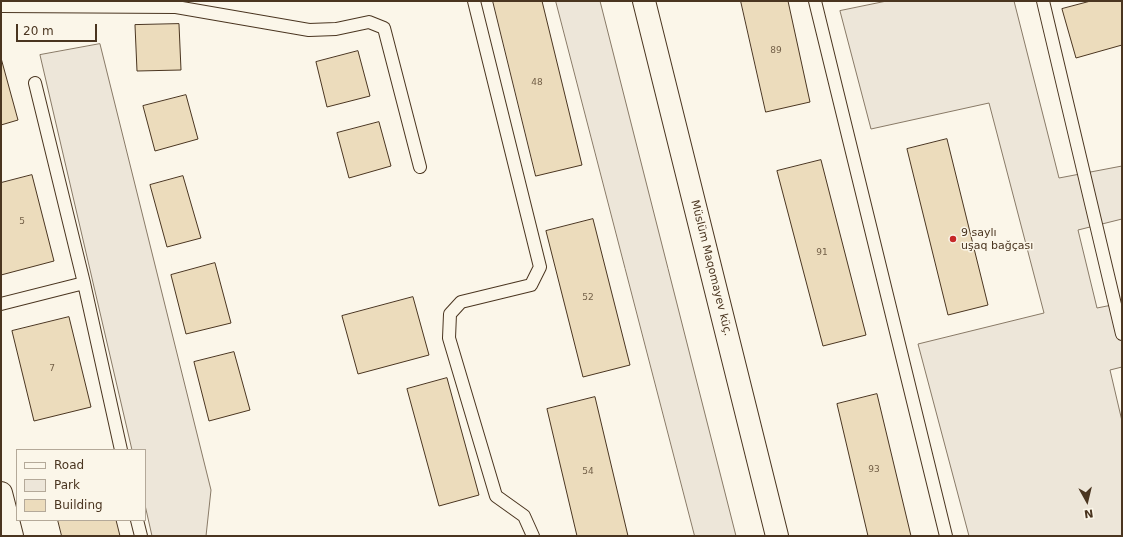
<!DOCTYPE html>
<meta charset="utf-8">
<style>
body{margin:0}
#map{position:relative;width:1123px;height:537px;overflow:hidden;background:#fbf6e9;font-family:"DejaVu Sans",sans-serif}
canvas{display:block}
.frame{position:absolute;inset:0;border:2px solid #4a3520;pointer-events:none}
.legend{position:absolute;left:16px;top:449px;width:130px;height:72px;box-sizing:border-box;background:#fbf6e9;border:1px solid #b4a999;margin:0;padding:5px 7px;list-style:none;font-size:12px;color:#4a3520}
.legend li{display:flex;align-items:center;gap:8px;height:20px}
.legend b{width:20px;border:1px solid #b4a999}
.north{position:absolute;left:1067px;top:481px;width:40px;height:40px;-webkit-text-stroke:3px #fbf6e9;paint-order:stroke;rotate:172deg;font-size:11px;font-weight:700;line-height:16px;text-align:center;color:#4a3520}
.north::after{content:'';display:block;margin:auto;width:14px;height:18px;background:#4a3520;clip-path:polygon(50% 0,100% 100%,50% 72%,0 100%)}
.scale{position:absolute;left:16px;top:24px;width:81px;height:18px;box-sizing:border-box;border:2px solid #4a3520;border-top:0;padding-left:5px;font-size:12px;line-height:14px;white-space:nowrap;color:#4a3520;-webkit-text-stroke:3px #fbf6e9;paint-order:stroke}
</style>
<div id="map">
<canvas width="1123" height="537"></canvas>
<div class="frame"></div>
<ul class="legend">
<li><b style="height:5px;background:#fbf6e9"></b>Road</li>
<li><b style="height:11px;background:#ede6d9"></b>Park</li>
<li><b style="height:11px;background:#ecdcbc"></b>Building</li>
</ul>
<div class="north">N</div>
<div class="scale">20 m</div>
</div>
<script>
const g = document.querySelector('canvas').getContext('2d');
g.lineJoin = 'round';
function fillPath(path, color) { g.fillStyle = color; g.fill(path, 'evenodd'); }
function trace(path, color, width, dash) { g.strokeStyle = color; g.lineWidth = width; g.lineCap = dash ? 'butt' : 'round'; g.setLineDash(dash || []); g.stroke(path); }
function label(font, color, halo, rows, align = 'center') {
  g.font = font + ' "DejaVu Sans",sans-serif'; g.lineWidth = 3; g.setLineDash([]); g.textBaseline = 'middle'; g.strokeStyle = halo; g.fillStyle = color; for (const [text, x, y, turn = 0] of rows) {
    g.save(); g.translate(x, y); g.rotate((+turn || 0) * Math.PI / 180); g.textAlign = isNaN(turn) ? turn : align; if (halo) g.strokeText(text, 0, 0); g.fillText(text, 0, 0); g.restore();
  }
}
const green = new Path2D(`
 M556,1h44l136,535h-41z
 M887,1h127l45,177 63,-12v53l-44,11 19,78 25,-5v64l-12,3 12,51v115h-153l-51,-192 126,-31 -55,-210 -118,26 -31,-118z
 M100,44l111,446 -5,46h-54l-7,-31v-55h-13l-92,-395z`);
fillPath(green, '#ede6d9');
trace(green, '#887966', 1);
const building = new Path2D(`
 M493,1h49l40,164 -46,11z
 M741,1h47l22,101 -44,10z
 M1091,1h31v44l-46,13 -14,-49z
 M179,24l2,46 -44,1 -2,-46z
 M358,51l12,45 -43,11 -11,-45z
 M1,58l17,62 -17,5z
 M186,95l12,44 -43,12 -12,-45z
 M379,122l12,44 -42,12 -12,-45z
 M947,139l41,166 -40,10 -41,-166z
 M821,160l45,175 -43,11 -46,-175z
 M32,175l22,86 -53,14v-92z
 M183,176l18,62 -34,9 -17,-62z
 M593,219l37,146 -47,12 -37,-146z
 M215,263l16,60 -45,11 -15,-59z
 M413,297l16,58 -71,19 -16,-58z
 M69,317l22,90 -57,14 -22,-90z
 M234,352l16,58 -41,11 -15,-59z
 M447,378l32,117 -40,11 -32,-117z
 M877,394l34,142h-43l-31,-132z
 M595,397l33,139h-51l-30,-127z
 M58,520h58l4,16h-58z`);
fillPath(building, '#ecdcbc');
trace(building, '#4a3520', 1);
const service = new Path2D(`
 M474,1l66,266 -9,18 -70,17 -11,12 -1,24 47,158 28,20 9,20
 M815,1l131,535
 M1043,1l79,333
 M1,6l175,1 133,23 27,-1 33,-7 15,6 36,139
 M35,83l49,200 37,167
 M1,304l83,-21
 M137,520l4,16`);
const minor = new Path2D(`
 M1,493l11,43`);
const secondary = new Path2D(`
 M644,1l133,535`);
trace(service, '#4a3520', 14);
trace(minor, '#4a3520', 24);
trace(secondary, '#4a3520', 24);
trace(service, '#fbf6e9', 12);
trace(minor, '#fbf6e9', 22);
trace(secondary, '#fbf6e9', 22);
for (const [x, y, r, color] of [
 [953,239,4,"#c62828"]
]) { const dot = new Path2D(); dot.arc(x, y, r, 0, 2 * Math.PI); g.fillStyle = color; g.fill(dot); trace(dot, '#fbf6e9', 1.5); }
label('9px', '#725f47', null, [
 ["89",776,51],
 ["48",537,83],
 ["5",22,222],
 ["91",822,253],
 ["52",588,298],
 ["7",52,369],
 ["93",874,470],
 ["54",588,472]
]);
label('11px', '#4a3520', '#fbf6e9', [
 ["9 saylı",961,233],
 ["uşaq bağçası",961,246]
], 'left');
label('11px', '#4a3520', '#fbf6e9', [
 ["Müslüm Maqomayev küç.",711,268,76]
]);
</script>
